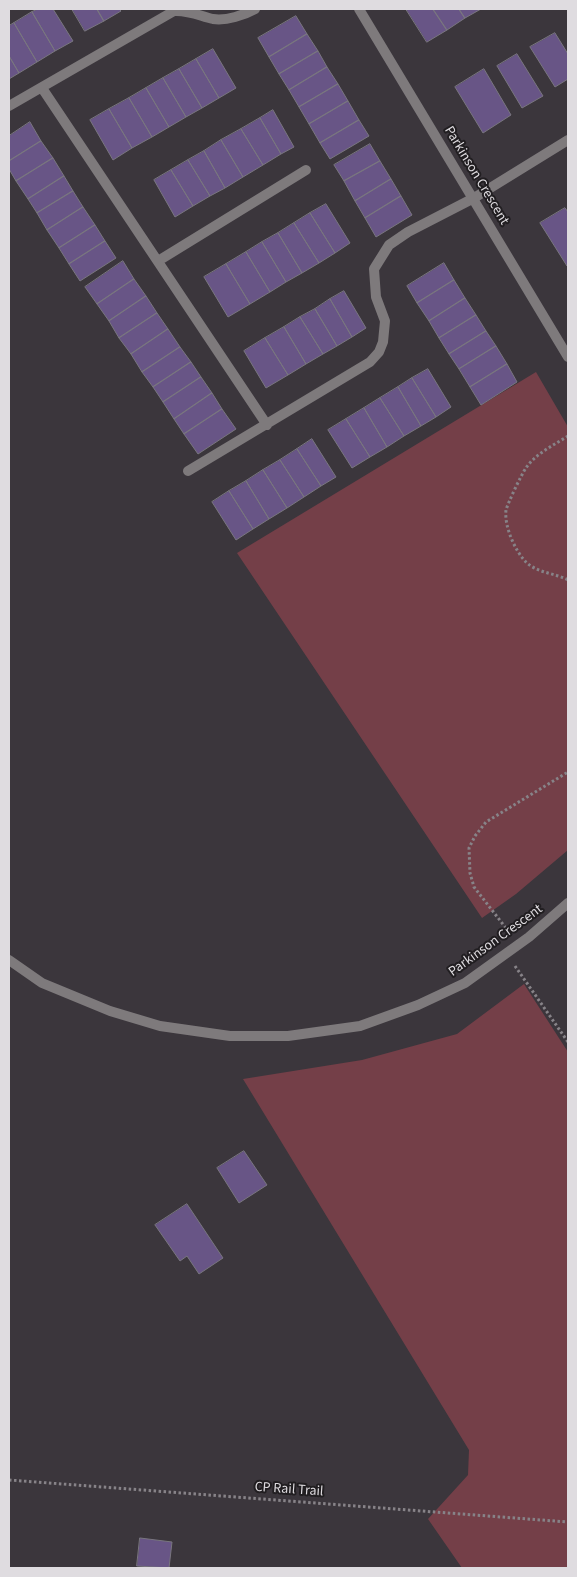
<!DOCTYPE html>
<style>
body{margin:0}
#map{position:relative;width:577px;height:1577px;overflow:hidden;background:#3b363c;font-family:"Source Sans 3",sans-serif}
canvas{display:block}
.frame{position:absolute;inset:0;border:10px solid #dfdce0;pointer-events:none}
</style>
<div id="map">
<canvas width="577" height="1577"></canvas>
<div class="frame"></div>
</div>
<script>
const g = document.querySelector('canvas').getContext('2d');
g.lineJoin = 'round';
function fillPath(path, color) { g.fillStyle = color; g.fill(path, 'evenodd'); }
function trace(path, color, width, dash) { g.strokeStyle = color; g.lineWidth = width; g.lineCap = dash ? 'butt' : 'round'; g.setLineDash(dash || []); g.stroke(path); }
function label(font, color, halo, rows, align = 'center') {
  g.font = font + ' "Source Sans 3",sans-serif'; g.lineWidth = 4; g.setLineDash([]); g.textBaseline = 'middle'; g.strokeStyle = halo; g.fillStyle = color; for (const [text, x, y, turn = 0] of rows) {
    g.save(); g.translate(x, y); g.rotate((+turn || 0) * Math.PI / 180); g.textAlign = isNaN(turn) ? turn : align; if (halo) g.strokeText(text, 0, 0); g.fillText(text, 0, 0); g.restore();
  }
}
fillPath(new Path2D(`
 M536,372l32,55v423l-52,44 -34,24 -245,-365z
 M524,984l44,68v516h-106l-34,-49 40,-44 1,-25 -226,-371 119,-19 95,-26z`), '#743f48');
const building = new Path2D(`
 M38,9h15l20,32 -18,10 -23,-39z
 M72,9h25l7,12 -19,10z
 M97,9h22l2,2 -17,10z
 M406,9h27l14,21 -20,12z
 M433,9h26l6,9 -18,12z
 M459,9h22l-16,9z
 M32,12l23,39 -18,11 -23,-39z
 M296,16l11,18 -38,23 -11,-19z
 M14,23l23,39 -18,11 -10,-17v-30z
 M555,33l13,21v25l-13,8 -25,-40z
 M307,34l11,17 -39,23 -10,-17z
 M213,49l23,39 -17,10 -23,-39z
 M318,51l9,16 -38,23 -10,-16z
 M517,54l26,42 -21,12 -25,-42z
 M9,56l10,17 -10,6z
 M196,59l23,39 -17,10 -23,-39z
 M327,67l11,17 -39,23 -10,-17z
 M179,69l23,39 -16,9 -23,-39z
 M484,69l27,46 -28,18 -28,-46z
 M163,78l23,39 -17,10 -23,-39z
 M338,84l10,17 -39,23 -10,-17z
 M146,88l23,39 -17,10 -23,-39z
 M129,98l23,39 -20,11 -23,-39z
 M348,101l11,19 -39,23 -11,-19z
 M109,109l23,39 -19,12 -23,-40z
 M273,110l21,37 -13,7 -21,-36z
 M260,118l21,36 -18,11 -22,-36z
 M359,120l10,16 -39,23 -10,-16z
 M30,122l11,19 -32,20v-25z
 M241,129l22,36 -20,12 -22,-37z
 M221,140l22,37 -18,11 -21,-37z
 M41,141l12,17 -37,23 -7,-12v-8z
 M370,144l10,17 -36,20 -10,-16z
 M204,151l21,37 -15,8 -22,-36z
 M53,158l11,18 -36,23 -12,-18z
 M188,160l22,36 -17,10 -22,-36z
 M380,161l11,18 -36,22 -11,-20z
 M171,170l22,36 -18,11 -21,-37z
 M64,176l9,15 -36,22 -9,-14z
 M391,179l10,17 -36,22 -10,-17z
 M73,191l10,16 -36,23 -10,-17z
 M401,196l11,19 -36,22 -11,-19z
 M326,204l24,39 -15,10 -25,-40z
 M83,207l12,18 -36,23 -12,-18z
 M565,208l3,4v53l-1,1 -27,-43z
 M310,213l25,40 -16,10 -25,-40z
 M294,223l25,40 -17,10 -24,-40z
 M95,225l10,16 -36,23 -10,-16z
 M278,233l24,40 -16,9 -24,-40z
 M105,241l11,17 -36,23 -11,-17z
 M262,242l24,40 -16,10 -24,-40z
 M246,252l24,40 -20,12 -24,-40z
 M123,261l11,18 -37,25 -12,-17z
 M444,263l10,17 -37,23 -10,-17z
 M226,264l24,40 -22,13 -24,-40z
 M134,279l12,17 -37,25 -12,-17z
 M454,280l11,18 -36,23 -12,-18z
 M344,291l22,37 -14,9 -22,-38z
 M146,296l11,17 -38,25 -10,-17z
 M465,298l11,17 -37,23 -10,-17z
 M330,299l22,38 -15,9 -22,-37z
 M315,309l22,37 -14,8 -23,-37z
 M157,313l11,16 -37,25 -12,-16z
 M476,315l10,16 -37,23 -10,-16z
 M300,317l23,37 -17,10 -22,-37z
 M284,327l22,37 -18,11 -23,-37z
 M168,329l12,18 -38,25 -11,-18z
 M486,331l10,15 -37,23 -10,-15z
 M265,338l23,37 -22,13 -22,-37z
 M496,346l11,18 -37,23 -11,-18z
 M180,347l11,15 -38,25 -11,-15z
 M191,362l10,15 -38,25 -10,-15z
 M507,364l10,18 -36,23 -11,-18z
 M428,369l23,38 -15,10 -24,-39z
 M201,377l11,16 -38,26 -11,-17z
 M412,378l24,39 -15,9 -23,-39z
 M398,387l23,39 -17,10 -24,-38z
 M212,393l10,16 -38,25 -10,-15z
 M380,398l24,38 -17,11 -23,-39z
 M364,408l23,39 -17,10 -24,-38z
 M222,409l14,20 -38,25 -14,-20z
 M346,419l24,38 -18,11 -24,-38z
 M312,439l24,38 -15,9 -24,-37z
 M297,449l24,37 -17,11 -24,-37z
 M280,460l24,37 -17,11 -24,-38z
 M263,470l24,38 -18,11 -23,-38z
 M246,481l23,38 -16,10 -24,-38z
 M229,491l24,38 -17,11 -24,-38z
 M244,1151l23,34 -28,18 -22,-35z
 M187,1204l36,54 -24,16 -12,-18 -7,5 -25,-36z
 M140,1538l32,4 -3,26 -32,-2z`);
fillPath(building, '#685586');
trace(building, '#79767f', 1);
trace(new Path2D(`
 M568,436c-14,9 -33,18 -42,32 -5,7 -18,35 -20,42 -2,16 9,41 20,52 11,11 29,11 42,18
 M509,932l-35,-45 -4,-14 -1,-25 6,-12 11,-14 82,-50
 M515,966l53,76
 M9,1480l559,42`), '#878388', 3, [2.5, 2.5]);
trace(new Path2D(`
 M359,9l209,348
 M42,88l225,337
 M9,106l165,-95c15,-1 26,5 39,8 14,2 31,-4 42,-10
 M158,261l148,-91
 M188,471l182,-109 9,-10 4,-10 2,-21 -9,-24 -2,-28 15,-24 19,-13 66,-34 94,-58
 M9,960l33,23 68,28 50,15 70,10h58l72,-10 58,-21 47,-22 64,-46 39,-34`), '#7e7a7c', 10);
label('14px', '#dfdce0', '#211e21', [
 ["Parkinson Crescent",476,176,59],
 ["Parkinson Crescent",496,941,-36],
 ["CP Rail Trail",289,1490,4]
]);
</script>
